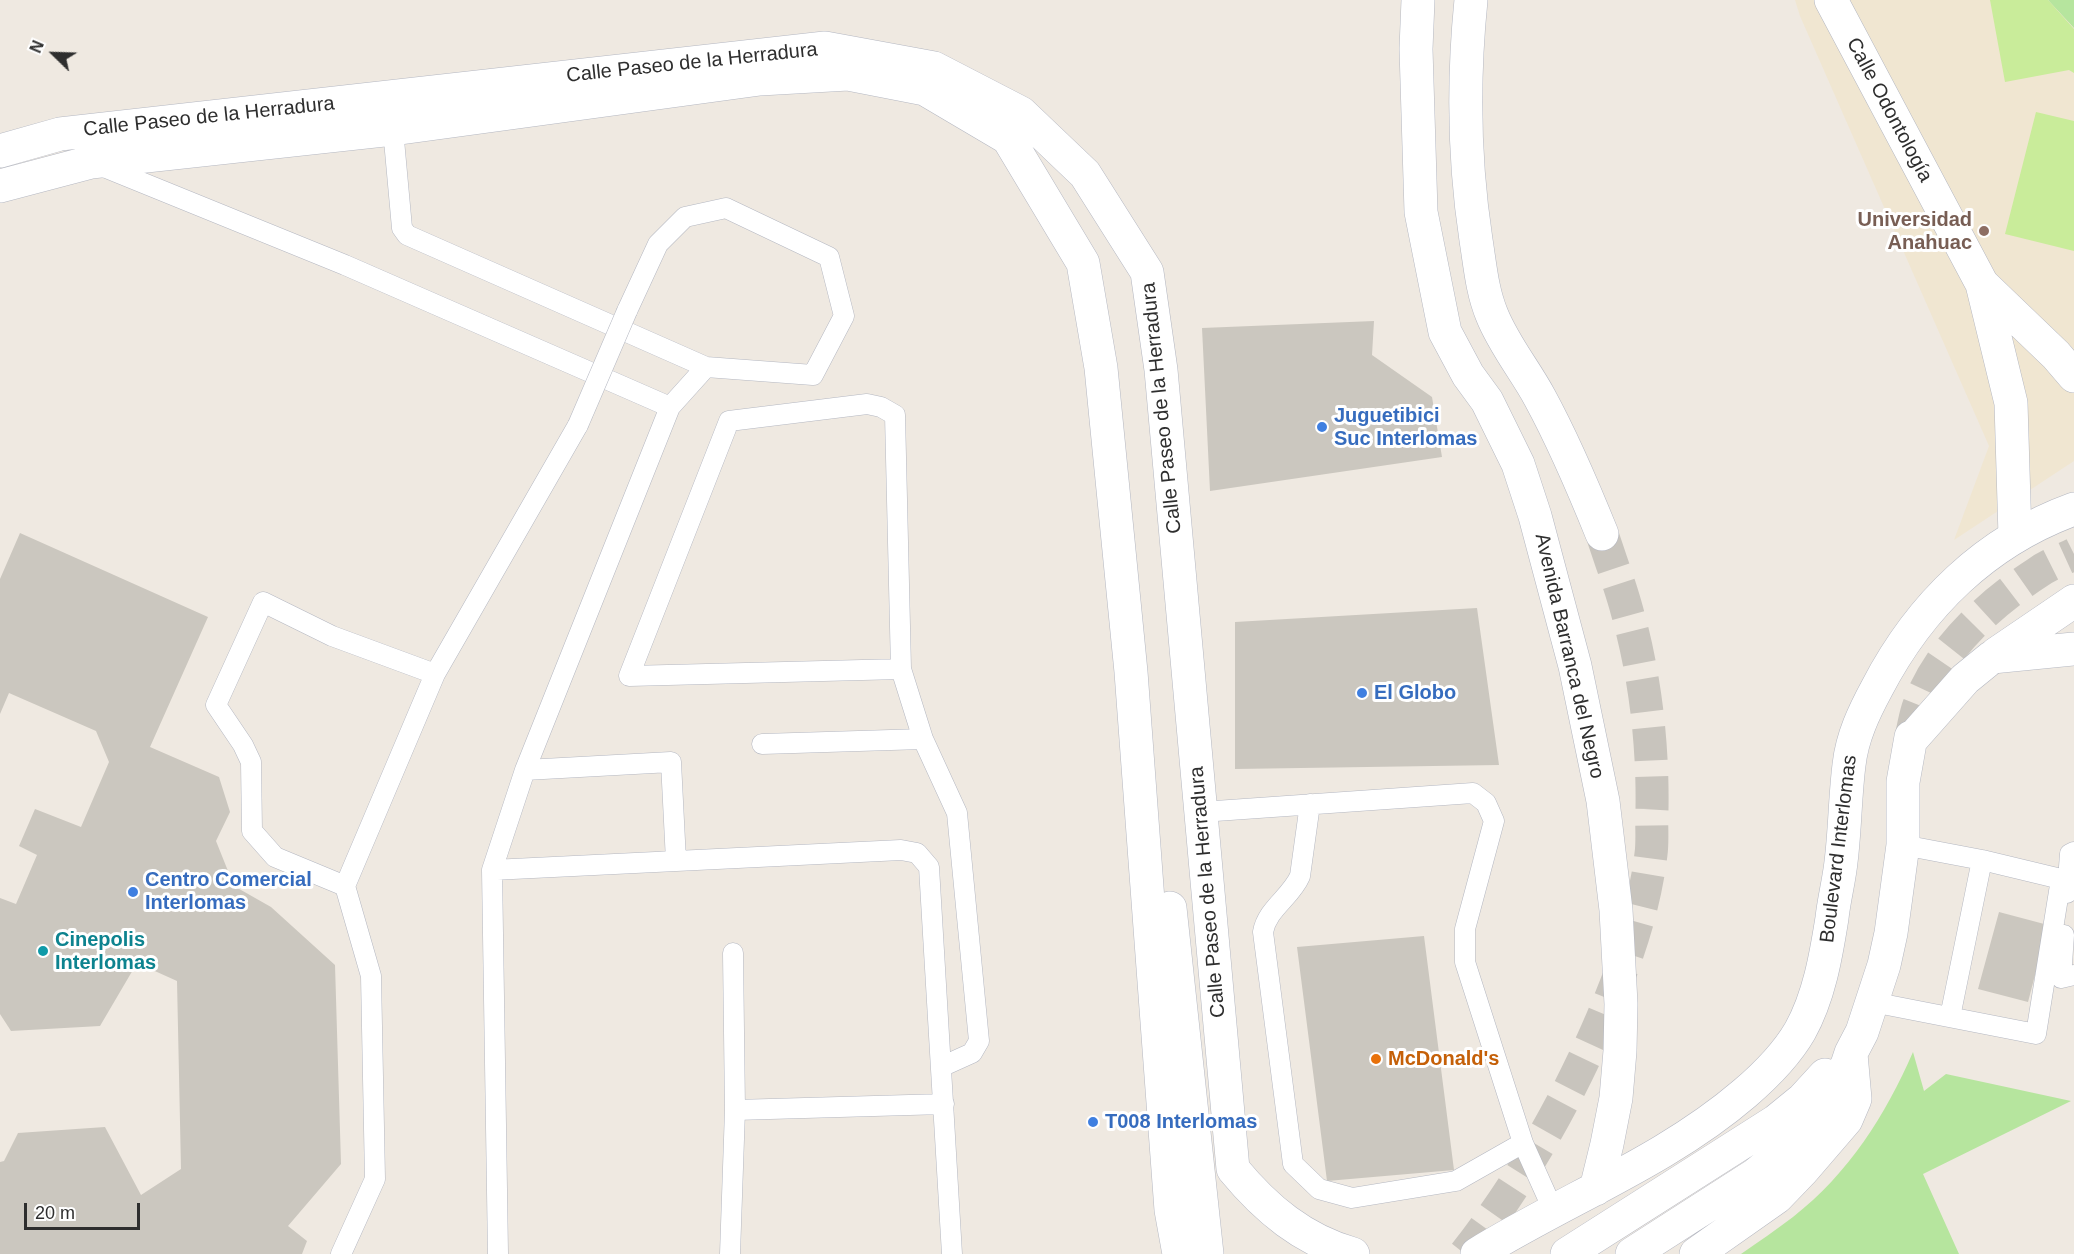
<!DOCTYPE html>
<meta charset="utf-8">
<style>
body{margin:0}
#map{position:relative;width:2074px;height:1254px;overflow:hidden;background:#efe9e1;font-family:Helvetica,sans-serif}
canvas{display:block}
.north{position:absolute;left:24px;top:24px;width:60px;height:60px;-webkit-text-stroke:4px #fff;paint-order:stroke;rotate:293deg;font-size:16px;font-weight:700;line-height:24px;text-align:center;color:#2e2e2e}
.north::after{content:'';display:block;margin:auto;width:21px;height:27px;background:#2e2e2e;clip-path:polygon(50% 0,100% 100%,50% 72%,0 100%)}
.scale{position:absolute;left:24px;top:1203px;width:116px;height:27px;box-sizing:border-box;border:3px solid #2e2e2e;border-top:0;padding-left:8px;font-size:18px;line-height:21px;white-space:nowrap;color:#2e2e2e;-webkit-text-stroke:4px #fff;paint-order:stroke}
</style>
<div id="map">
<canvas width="2074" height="1254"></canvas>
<div class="north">N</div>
<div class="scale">20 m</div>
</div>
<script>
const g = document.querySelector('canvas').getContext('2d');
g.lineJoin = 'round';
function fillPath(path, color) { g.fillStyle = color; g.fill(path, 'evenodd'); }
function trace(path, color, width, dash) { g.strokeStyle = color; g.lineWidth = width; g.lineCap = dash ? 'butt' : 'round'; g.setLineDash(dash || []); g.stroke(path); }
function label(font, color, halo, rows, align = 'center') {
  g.font = font + ' Helvetica,sans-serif'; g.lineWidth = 6; g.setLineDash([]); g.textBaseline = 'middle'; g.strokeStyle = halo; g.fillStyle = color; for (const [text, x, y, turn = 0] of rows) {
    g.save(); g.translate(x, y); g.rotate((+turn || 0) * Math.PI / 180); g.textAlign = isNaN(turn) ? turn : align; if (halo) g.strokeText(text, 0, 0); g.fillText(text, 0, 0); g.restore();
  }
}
fillPath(new Path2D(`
 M1795,0h279v461l-120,79 35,-94 -189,-430z`), '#f0e6d1');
fillPath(new Path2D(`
 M2048,0h26v29v-1z
 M1913,1052l11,39 22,-17 125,27 -148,73 36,80h-218c17,-12 35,-24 52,-37 56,-44 92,-101 120,-165z`), '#b6e59e');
fillPath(new Path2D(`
 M1990,0h58l26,29v44l-5,-3 -64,12z
 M2036,112l38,9v130l-69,-17z`), '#c9ec9a');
fillPath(new Path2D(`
 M1374,321l-2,34 60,42 10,60 -232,34 -8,-163z
 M20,533l188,84 -58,130 69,30 11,35 -14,29 18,45 37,21 64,58 6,199 -53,62 19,15 -5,13h-302v-92l4,-1 14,-28 87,-6 36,68 40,-26 -4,-188 -40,-18 -37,63 -89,5 -11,-17v-116l16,6 21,-49 -18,-9 16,-37 46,18 28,-65 -13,-31 -87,-38 -9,21v-135z
 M1477,608l22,157 -264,4v-147z
 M1999,912l49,13 -20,77 -50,-13z
 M1424,936l30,234 -127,11 -30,-234z`), '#cbc7bf');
trace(new Path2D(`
 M1911,737c3,-11 4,-22 8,-32 20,-55 70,-101 118,-132 11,-8 25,-13 37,-19
 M1465,1254c56,-72 101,-151 137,-235 22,-52 42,-107 49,-165 2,-14 0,-30 1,-45 1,-66 -7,-134 -25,-198 -7,-26 -17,-52 -25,-77`), '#c8c4bd', 33, [33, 16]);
const service = new Path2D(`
 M393,129l9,99 5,7 299,132
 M99,165l246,100 325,142
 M901,669l-272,7 100,-255 138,-17 14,3 14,8 6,254 22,70 34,74 22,228 -7,12 -31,14
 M762,744l161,-5
 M525,770l146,-8 5,99
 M1310,804l-10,72c-9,21 -33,33 -37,56l30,232 26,25 33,9 104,-17 67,-38
 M1201,812l272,-19 13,10 8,18 -29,108v33l58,181 31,69
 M492,870l409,-20 16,3 12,14 23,387
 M345,886l-70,-29 -23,-26 -1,-69 -8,-17 -27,-40 47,-103 69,34 103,38
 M2067,893l3,-39 4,-2
 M2064,935l-3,43 13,-3
 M1872,1002l164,32 25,-155 -79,-19 -79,-15
 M1950,1017l32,-157
 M735,1110l209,-6
 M341,1254l34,-75 -4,-203 -26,-90 90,-212 143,-249
 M498,1254l-6,-384 33,-100 145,-363 36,-40 107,8 31,-59 -15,-59 -103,-49 -41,9 -27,27 -31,67
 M730,1254l5,-144 -2,-157`);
const minor = new Path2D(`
 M1831,0l151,284 29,119 4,133
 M1982,284l74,71 18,21`);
const secondary = new Path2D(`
 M1418,0l-2,49 5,163 24,120 23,43 19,26 31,63 17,52 40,150 28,135 13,109 5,94 -1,47 -4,47 -9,46 -11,45
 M1471,0c-8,79 -7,161 5,240 4,25 6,51 16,75 12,30 33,55 48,83 24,44 43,89 62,136
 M0,151l60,-17 765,-86 109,20 87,45 64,61 62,98 14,98 72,799c33,40 70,71 120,85
 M0,186l91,-24 302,-33 367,-50 88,-5 77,15 83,49 75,125 18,105 30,304 40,538 8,44
 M1996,654l78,-53
 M1911,740l54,-61 27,-22 82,-8
 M1170,908l37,346
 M1477,1254c89,-55 189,-93 268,-161 21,-18 41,-38 55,-62 19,-34 26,-75 32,-113 2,-19 7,-37 9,-56 4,-32 4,-65 8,-97 3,-28 15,-53 28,-77 43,-83 109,-147 197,-179
 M1567,1254l209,-133 27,-22 22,-24
 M1632,1254l123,-79 30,-24 24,-26 20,-30 18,-30 4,-12 11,-21 22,-67 7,-32 12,-88v-63l8,-45
 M1696,1254l81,-57 26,-27 43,-50 9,-21 -4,-45`);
trace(service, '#b4b7c1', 21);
trace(minor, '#b4b7c1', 34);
trace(secondary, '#b4b7c1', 34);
trace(service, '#fff', 20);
trace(minor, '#fff', 33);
trace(secondary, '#fff', 33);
const serviceBridge = new Path2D(`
 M578,425l49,-114`);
trace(serviceBridge, '#b4b7c1', 21, []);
trace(serviceBridge, '#fff', 20);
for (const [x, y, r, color] of [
 [1984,231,6,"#8d6e63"],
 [1322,427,6,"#3f7fe0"],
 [1362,693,6,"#3f7fe0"],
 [133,892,6,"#3f7fe0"],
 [43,951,6,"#0f9aa8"],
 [1376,1059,6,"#e8710a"],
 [1093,1122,6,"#3f7fe0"]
]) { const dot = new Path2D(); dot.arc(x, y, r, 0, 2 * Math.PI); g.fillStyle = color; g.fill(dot); trace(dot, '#fff', 2); }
label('20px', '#2e2e2e', '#fff', [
 ["Calle Paseo de la Herradura",692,63,-6],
 ["Calle Odontología",1889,110,62],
 ["Calle Paseo de la Herradura",209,117,-6],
 ["Calle Paseo de la Herradura",1162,408,-96],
 ["Avenida Barranca del Negro",1569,656,77],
 ["Boulevard Interlomas",1839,849,-83],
 ["Calle Paseo de la Herradura",1208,892,-95]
]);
label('bold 20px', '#785e54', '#fff', [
 ["Universidad",1972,220],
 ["Anahuac",1972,243]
], 'right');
label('bold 20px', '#366cbe', '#fff', [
 ["Juguetibici",1334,416],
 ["Suc Interlomas",1334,439],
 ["El Globo",1374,693],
 ["Centro Comercial",145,880],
 ["Interlomas",145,903],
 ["T008 Interlomas",1105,1122]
], 'left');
label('bold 20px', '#0d838f', '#fff', [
 ["Cinepolis",55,940],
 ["Interlomas",55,963]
], 'left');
label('bold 20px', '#c56008', '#fff', [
 ["McDonald's",1388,1059]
], 'left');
</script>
